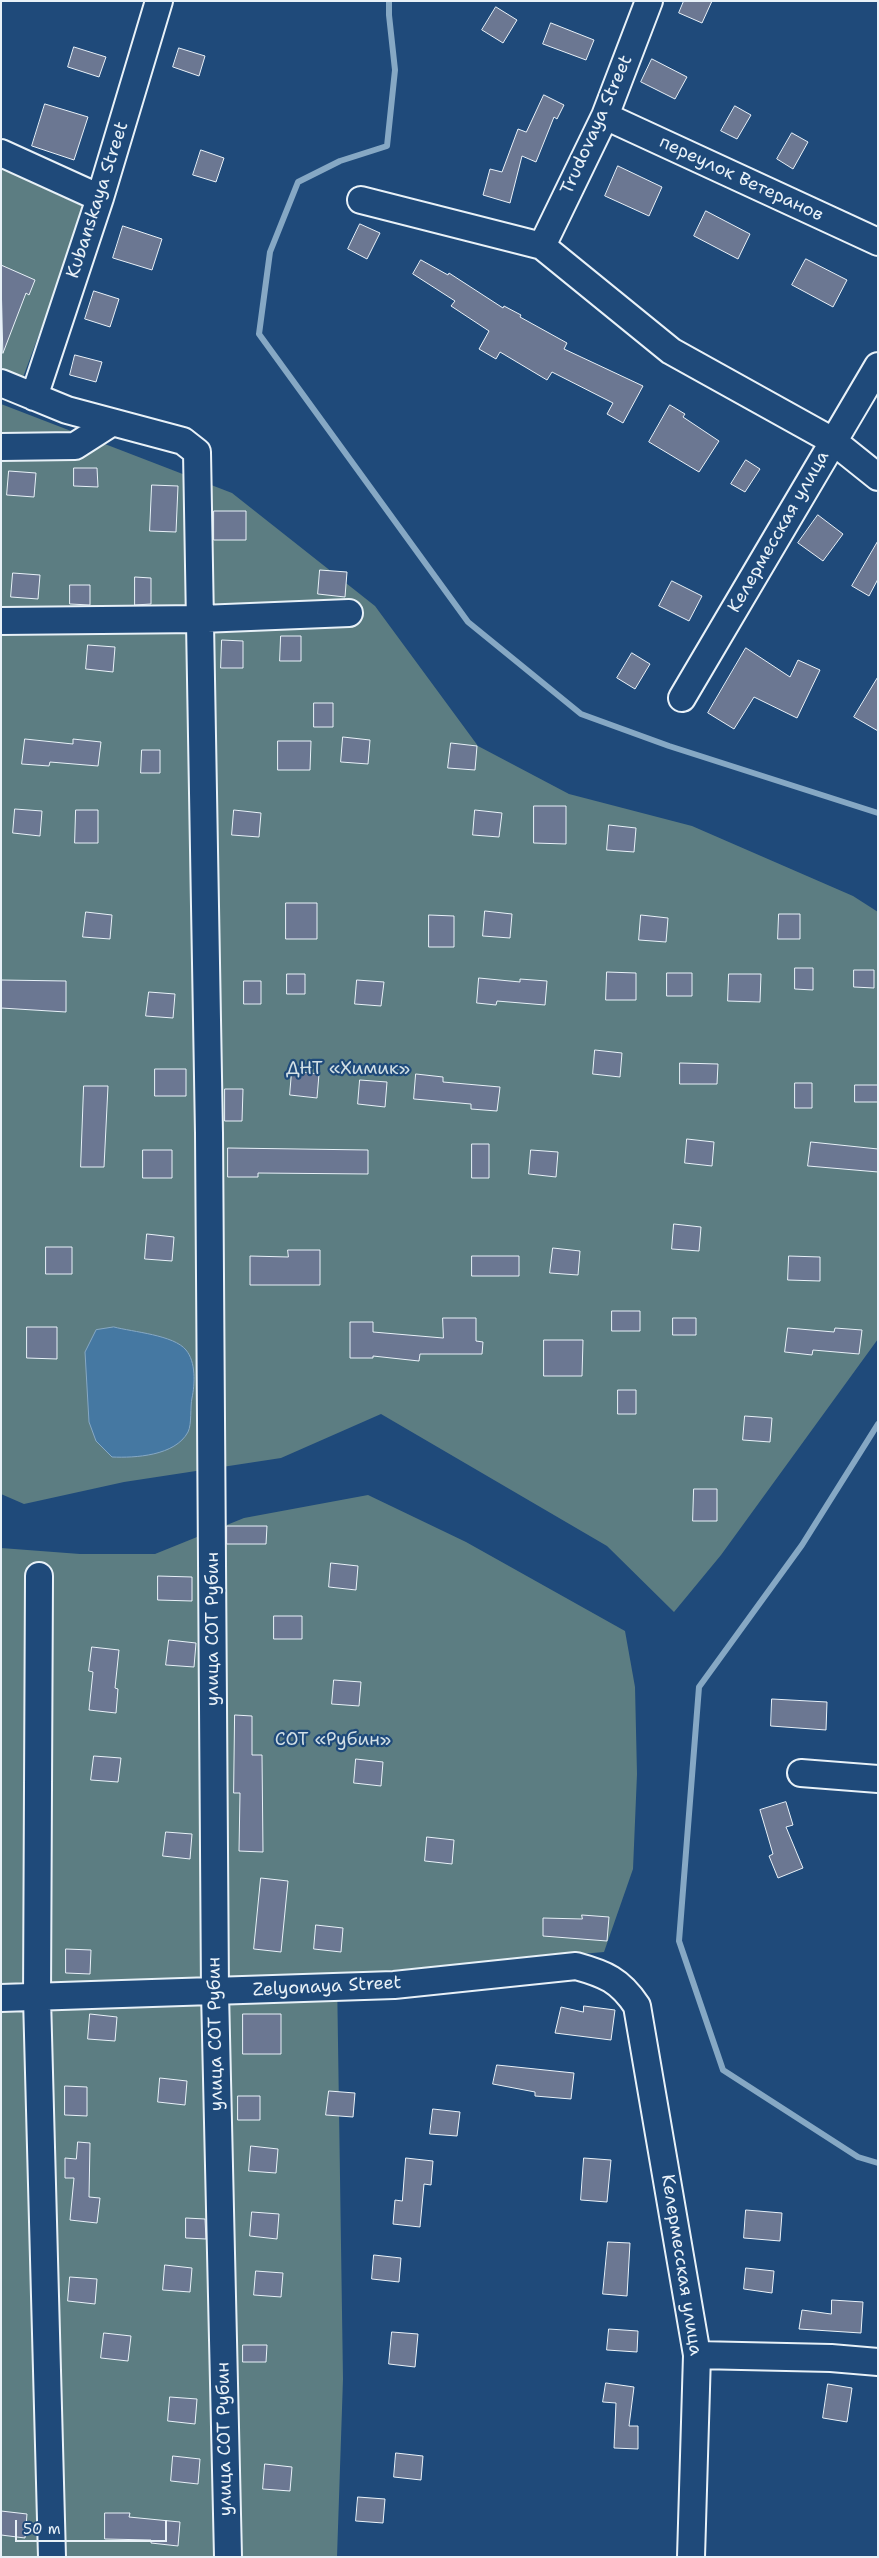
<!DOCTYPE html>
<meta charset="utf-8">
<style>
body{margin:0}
#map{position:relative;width:879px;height:2558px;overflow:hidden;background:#1f4a7a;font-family:"Shantell Sans",sans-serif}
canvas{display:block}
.frame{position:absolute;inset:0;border:2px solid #e8f1f8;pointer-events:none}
.scale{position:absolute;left:15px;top:2520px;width:152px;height:22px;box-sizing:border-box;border:2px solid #e8f1f8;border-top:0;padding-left:6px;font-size:15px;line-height:18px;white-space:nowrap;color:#e8f1f8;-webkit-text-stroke:4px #1f4a7a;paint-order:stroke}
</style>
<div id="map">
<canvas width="879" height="2558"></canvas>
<div class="frame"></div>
<div class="scale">50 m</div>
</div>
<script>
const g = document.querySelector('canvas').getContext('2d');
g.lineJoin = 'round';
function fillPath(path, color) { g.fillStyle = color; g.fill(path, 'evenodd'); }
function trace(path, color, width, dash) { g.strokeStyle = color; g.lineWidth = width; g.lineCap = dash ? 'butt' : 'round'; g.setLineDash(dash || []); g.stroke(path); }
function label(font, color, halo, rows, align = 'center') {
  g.font = font + ' "Shantell Sans",sans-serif'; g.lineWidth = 4.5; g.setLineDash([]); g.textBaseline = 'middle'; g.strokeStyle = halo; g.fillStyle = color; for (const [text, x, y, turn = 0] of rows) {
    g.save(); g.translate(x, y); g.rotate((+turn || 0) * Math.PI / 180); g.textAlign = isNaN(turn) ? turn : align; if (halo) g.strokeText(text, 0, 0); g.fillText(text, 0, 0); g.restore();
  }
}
fillPath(new Path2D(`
 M1,168l85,40 -64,172 -21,-10z
 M1,404l231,89 143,113 103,140 91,48 123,32 161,70 25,16v427l-157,216 -47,57 -67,-66 -226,-132 -100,44 -157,24 -100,22 -23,-10z
 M368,1495l98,47 159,89 10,56 2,87 -4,95 -29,83 -267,23 6,404 -6,178h-336v-1009l79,6h75l89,-36z`), '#5c7d82');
const water = new Path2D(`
 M114,1327c19,5 60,8 72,23 10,12 9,34 6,48 -2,9 0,26 -4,34 -13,24 -53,26 -76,25l-16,-16 -7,-19 -4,-70 11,-22z`);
fillPath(water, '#4578a2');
trace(water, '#86a8c4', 1);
trace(new Path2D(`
 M389,1v14l6,55 -8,76 -47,15 -42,21 -28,70 -11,82 209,288 113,92 88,32 209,67
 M878,1424l-76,121 -103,142 -20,254 44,129 135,87 20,6`), '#86a8c4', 6);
const building = new Path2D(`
 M684,1h28l-10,22 -23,-10z
 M496,7l21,13 -14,23 -21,-13z
 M551,23l43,17 -8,20 -43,-16z
 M74,47l32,10 -7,20 -31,-10z
 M179,48l26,8 -6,20 -26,-9z
 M652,59l35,18 -12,22 -34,-17z
 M544,95l20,10 -7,14 -3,-2 -18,45 -14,-6 -12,47 -27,-8 7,-26 12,3 16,-43 8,3z
 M45,104l43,13 -14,43 -42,-14z
 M735,106l16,9 -14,24 -16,-8z
 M792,133l16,9 -15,27 -16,-10z
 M201,150l23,8 -8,24 -23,-7z
 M618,166l44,21 -13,29 -44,-20z
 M706,211l44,23 -12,25 -44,-23z
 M360,224l20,9 -13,26 -19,-10z
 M123,226l39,13 -10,31 -39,-12z
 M806,259l41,21 -14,27 -41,-22z
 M421,260l27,15 1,-2 54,35 1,-2 17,9 -1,2 47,26 -3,6 79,37 -20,37 -16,-9 6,-11 -61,-31 -5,8 -47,-28 -4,7 -17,-10 10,-18 -38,-25 4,-5 -42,-27z
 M1,265l34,15 -6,15 -3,-2 -23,60z
 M94,291l25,8 -9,28 -25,-8z
 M75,355l27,7 -6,20 -26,-7z
 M670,405l15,9 -2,3 36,24 -20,31 -50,-30z
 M746,460l14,9 -15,23 -14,-8z
 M74,468h23l1,19 -24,-1z
 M9,471l27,2 -2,24 -27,-2z
 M152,485l26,1 -2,46 -26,-1z
 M214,511h32v29h-32z
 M818,515l25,19 -20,27 -25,-18z
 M878,541v38l-9,17 -17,-10z
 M320,570l27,2 -2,25 -27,-3z
 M13,573l27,2 -2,24 -27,-2z
 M135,577l16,1v26l-16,1z
 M672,581l30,15 -13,25 -30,-15z
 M70,585h20v20l-20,-1z
 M281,636h20v25h-21z
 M222,640l21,1v27h-22z
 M88,645l27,2 -2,25 -27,-3z
 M746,648l44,29 8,-17 22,10 -23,48 -43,-21 -20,32 -26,-16z
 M632,653l18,11 -15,25 -18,-11z
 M878,677v54l-24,-14z
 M314,703h19v24h-19z
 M343,737l27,3 -2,24 -27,-2z
 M25,739l48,5v-5l28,3 -3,24 -48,-4 -1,4 -27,-2z
 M278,741h33l-1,29h-32z
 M451,743l26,3 -2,24 -27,-2z
 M142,750h18v23h-19z
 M534,806h32v38l-32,-1z
 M15,809l27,2 -2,25 -27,-3z
 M76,810h22v33h-23z
 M234,810l27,3 -2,24 -27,-2z
 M475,810l27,3 -3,24 -26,-2z
 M609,825l27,3 -2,24 -27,-2z
 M286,903h31v36h-31z
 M485,911l27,3 -2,24 -27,-2z
 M86,912l26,3 -2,24 -27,-2z
 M779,914h21v25h-22z
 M429,915l25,1v31h-25z
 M641,915l27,3 -2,24 -27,-2z
 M795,968h18v22l-18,-1z
 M854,970h20v18l-20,-1z
 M607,972l29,1v27h-30z
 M667,973h25v23h-25z
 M287,974h18v20h-18z
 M729,974h32l-1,28 -32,-1z
 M479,978l41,4v-3l27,2 -2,24 -48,-4 -1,4 -19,-2z
 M1,980l65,1v31l-65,-4z
 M357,980l27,2 -3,24 -26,-2z
 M244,981h17v23h-17z
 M149,992l26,2 -2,24 -27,-2z
 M595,1050l27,3 -2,24 -27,-3z
 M680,1063l38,1 -1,20h-37z
 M155,1069h31v27h-31z
 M292,1071l27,3 -2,24 -27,-3z
 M416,1074l27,3v5l57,5 -3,24 -26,-2v-5l-57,-5z
 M360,1080l27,2 -2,25 -27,-3z
 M795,1083h17v25h-17z
 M855,1085h23v17h-23z
 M84,1086h24l-4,81h-23z
 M225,1089h18l-1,32h-17z
 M687,1139l27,3 -2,24 -27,-3z
 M811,1142l67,7v23l-70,-6z
 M472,1144h17v34h-17z
 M228,1148l140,2v24l-110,-1v4h-30z
 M143,1150h29v28h-29z
 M531,1150l27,2 -2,25 -27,-3z
 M674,1224l27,3 -2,24 -27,-2z
 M147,1234l27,3 -2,24 -27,-2z
 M46,1247h26v27h-26z
 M553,1248l27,3 -2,24 -28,-2z
 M288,1250h32v35h-70v-29l38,1z
 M472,1256h47v20h-47z
 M789,1256l31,1v24l-32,-1z
 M612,1311h28v20h-28z
 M443,1318h33v23l7,1 -1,12h-62l-1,7 -46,-5v2h-23v-36h23v10l70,6z
 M673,1318h23v17h-23z
 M27,1327h30v32l-30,-1z
 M788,1328l46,4 1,-4 27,2 -3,24 -46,-4 -1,5 -27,-3z
 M544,1340h39l-1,36h-38z
 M618,1390h18v24h-18z
 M745,1416l27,2 -2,24 -27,-2z
 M694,1489h23v32h-24z
 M227,1526h40l-1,18h-39z
 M331,1563l27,3 -2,24 -27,-3z
 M158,1576l34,1v24l-34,-1z
 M274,1616h28v23h-28z
 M169,1640l27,3 -2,24 -28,-2z
 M92,1647l27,3 -4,38 3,1 -2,24 -27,-3 4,-38 -4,-1z
 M334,1680l27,2 -2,24 -27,-2z
 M772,1699l55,3 -1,28 -55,-4z
 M235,1715l17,1v39h10l1,97 -24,-1 1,-58h-6z
 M94,1756l27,2 -3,24 -27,-2z
 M356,1759l27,3 -2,24 -27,-3z
 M786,1802l7,23 -7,2 17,41 -25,10 -9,-22 4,-2 -13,-44z
 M166,1832l26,2 -2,25 -27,-3z
 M427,1837l27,3 -2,24 -27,-3z
 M261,1878l27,3 -7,71 -27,-3z
 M582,1915l27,2 -2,24 -64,-5v-18l39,1z
 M316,1925l27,3 -2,24 -27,-3z
 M66,1949l25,1 -1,24 -24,-1z
 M584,2006l31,4 -4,30 -56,-7 6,-26 22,5z
 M90,2014l27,3 -2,24 -27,-2z
 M243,2014h38v40h-38z
 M497,2065l77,8 -3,26 -36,-3v-4l-42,-8z
 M160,2078l27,3 -2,24 -27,-3z
 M65,2086l22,1v29l-22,-1z
 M329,2091l26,2 -2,24 -27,-2z
 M238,2096h22v24h-22z
 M433,2109l27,3 -3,24 -27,-2z
 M78,2142l12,1 -1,54 11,1 -3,25 -27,-3 4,-42h-9v-20l11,1z
 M251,2146l27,3 -2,24 -27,-2z
 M406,2158l27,3 -2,24 -7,-1 -4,43 -27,-3 2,-24 7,1z
 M584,2158l27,2 -4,42 -26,-2z
 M746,2210l36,3 -2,28 -36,-3z
 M252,2212l27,2 -2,25 -27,-3z
 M186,2218l19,1 1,20 -20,-1z
 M608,2242l22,1 -3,53 -24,-2z
 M374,2255l27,3 -2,24 -27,-3z
 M165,2265l27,3 -2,24 -27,-2z
 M746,2268l28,3 -2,22 -28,-4z
 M256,2271l27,2 -2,24 -27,-2z
 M70,2277l27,2 -2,25 -27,-3z
 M832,2300l31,2 -2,31 -62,-4 3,-19 29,4z
 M609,2329l29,2 -1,21 -30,-2z
 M392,2332l26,2 -3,33 -26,-3z
 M104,2333l27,3 -3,25 -27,-3z
 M243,2345h24l-1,17h-23z
 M606,2383l28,4 -5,39h9v23l-24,-1 2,-45 -13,-1z
 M828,2384l24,4 -5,34 -24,-4z
 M170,2397l27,2 -2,25 -27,-3z
 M396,2453l27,3 -2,24 -27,-3z
 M173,2456l27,3 -2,25 -27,-3z
 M265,2464l27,3 -2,24 -27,-2z
 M358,2497l27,2 -2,24 -27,-2z
 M1,2511l26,3 -2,24 -24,-3z
 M105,2513h25l-1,4 51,5 -2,24 -27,-3v-3l-46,-1z`);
fillPath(building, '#6b7792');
trace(building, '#e8f1f8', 1);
const minor = new Path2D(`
 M605,116l273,126
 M1,153l99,45
 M361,200l181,46 129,105 162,90 45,36
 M542,246l63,-130 44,-115
 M1,383l66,27 116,31 14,11 12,681 6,859 13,565
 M34,397l66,-199 59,-197
 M1,447l74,-1 36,-23
 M1,621l200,-2 148,-6
 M682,698l196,-332
 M39,1576l-2,422 15,559
 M801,1773l77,6
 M1,1998l393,-13 182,-19c29,8 44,14 61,40l60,349 -6,202
 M697,2355l134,3 47,4`);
trace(minor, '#e8f1f8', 30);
trace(minor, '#1f4a7a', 26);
label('18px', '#e8f1f8', '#1f4a7a', [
 ["Trudovaya Street",597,125,-66],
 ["переулок Ветеранов",741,179,25],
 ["Kubanskaya Street",98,200,-72],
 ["Келермесская улица",779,532,-60],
 ["улица СОТ Рубин",213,1629,-90],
 ["Zelyonaya Street",327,1987,-3],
 ["улица СОТ Рубин",216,2034,-91],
 ["Келермесская улица",681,2265,81],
 ["улица СОТ Рубин",225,2439,-91]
]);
label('18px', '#d3e0e6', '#1f4a7a', [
 ["ДНТ «Химик»",348,1069],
 ["СОТ «Рубин»",333,1740]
]);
</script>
